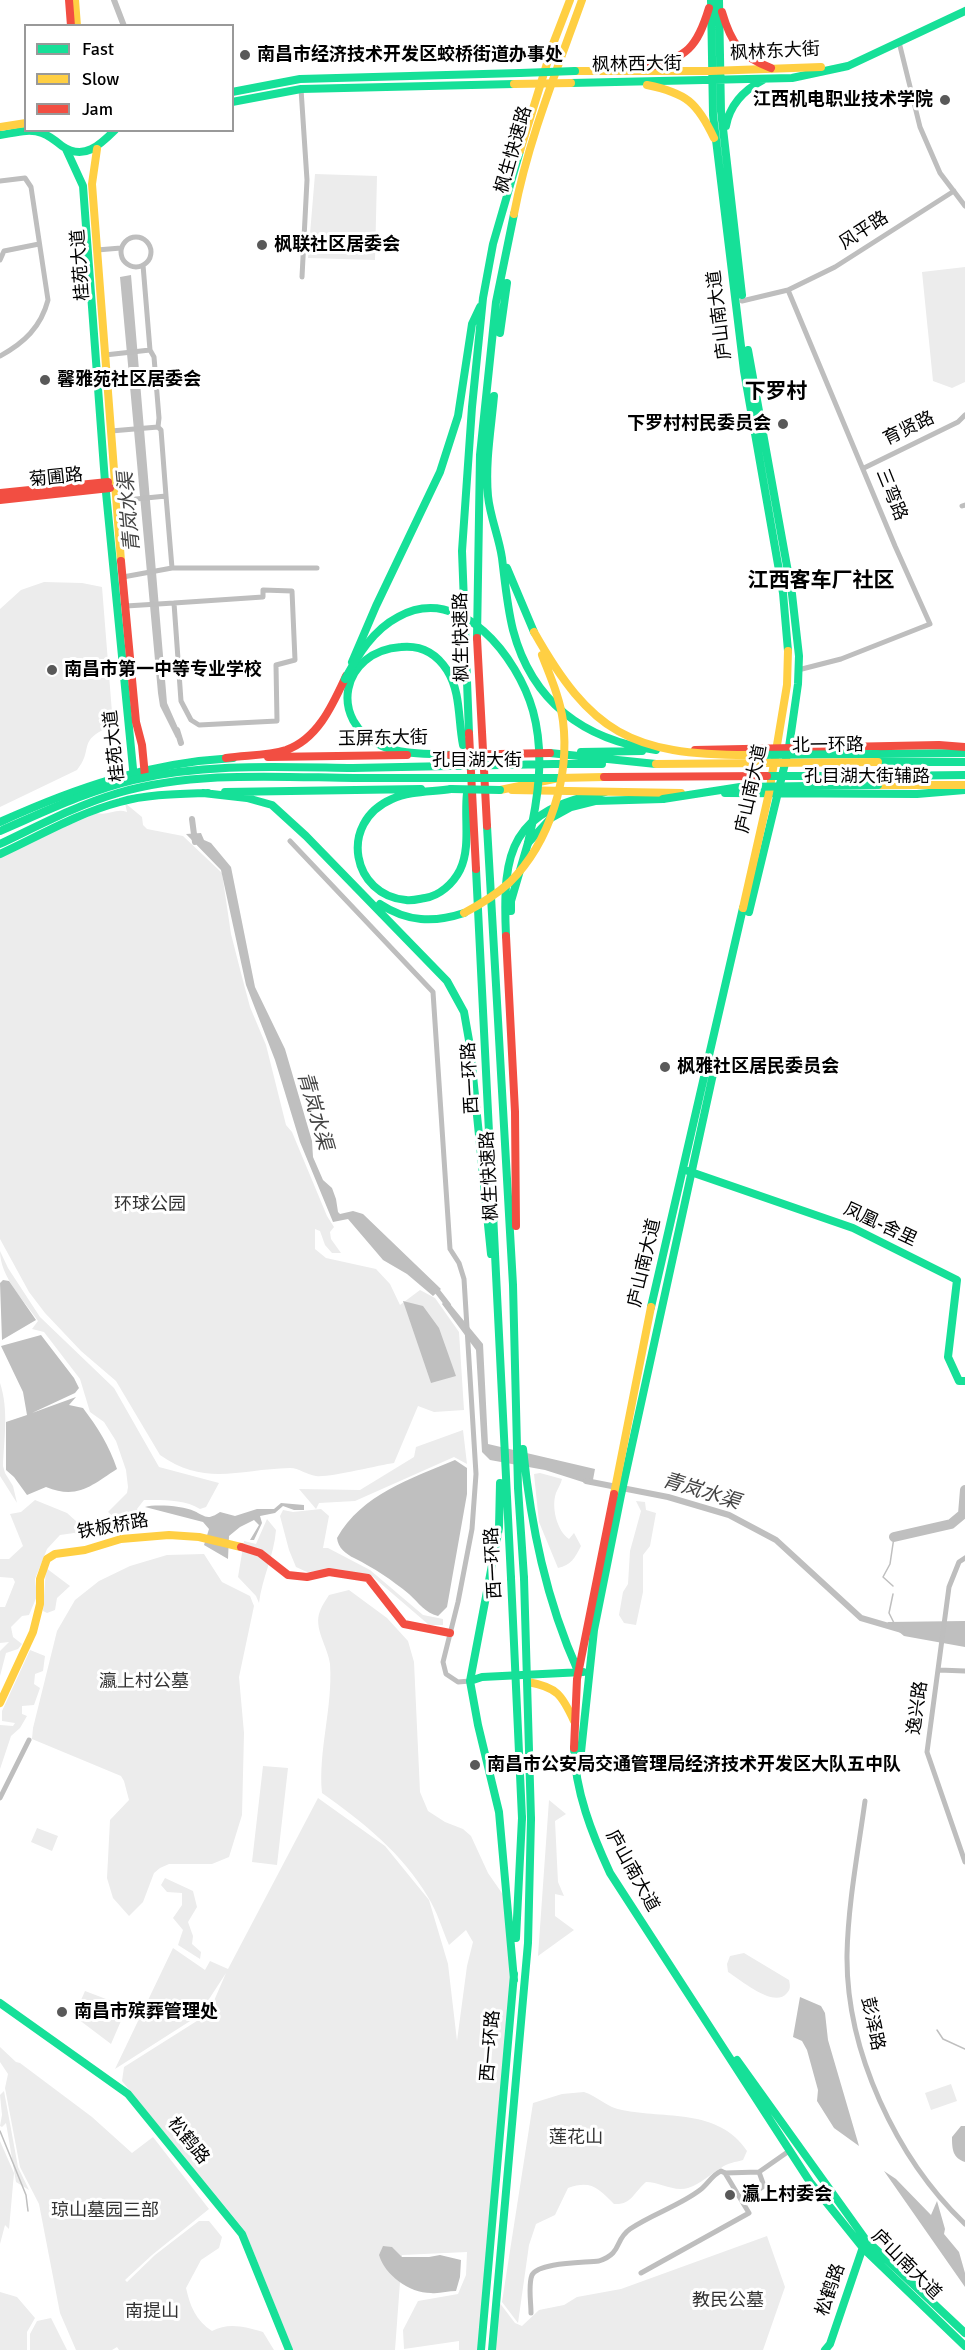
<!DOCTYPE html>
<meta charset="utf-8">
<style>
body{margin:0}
#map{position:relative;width:965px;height:2350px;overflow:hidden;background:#fff;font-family:Signika,sans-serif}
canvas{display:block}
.legend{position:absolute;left:24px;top:24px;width:210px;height:108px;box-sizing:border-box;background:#fff;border:2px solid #999;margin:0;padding:8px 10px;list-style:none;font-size:18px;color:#000}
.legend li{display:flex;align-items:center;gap:12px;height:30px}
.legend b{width:30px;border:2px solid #999}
</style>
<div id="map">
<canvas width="965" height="2350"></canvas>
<ul class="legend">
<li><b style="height:8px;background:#16e098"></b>Fast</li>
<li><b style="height:8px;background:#ffcf43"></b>Slow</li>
<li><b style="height:8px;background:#f24e42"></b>Jam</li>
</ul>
</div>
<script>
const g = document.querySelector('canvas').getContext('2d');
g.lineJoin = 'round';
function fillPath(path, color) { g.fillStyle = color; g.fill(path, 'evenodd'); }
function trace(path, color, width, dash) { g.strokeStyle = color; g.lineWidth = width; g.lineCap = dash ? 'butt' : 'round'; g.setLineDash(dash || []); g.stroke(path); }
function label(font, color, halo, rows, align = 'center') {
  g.font = font + ' Signika,"Noto Sans SC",sans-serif'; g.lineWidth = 6; g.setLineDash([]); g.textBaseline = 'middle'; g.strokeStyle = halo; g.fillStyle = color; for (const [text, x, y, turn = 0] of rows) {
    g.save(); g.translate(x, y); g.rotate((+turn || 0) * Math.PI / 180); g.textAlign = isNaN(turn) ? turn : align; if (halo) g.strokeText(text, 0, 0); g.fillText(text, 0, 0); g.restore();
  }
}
fillPath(new Path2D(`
 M315,174l62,2 -2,84 -67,-2z
 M965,267v115l-13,6 -19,-7 -11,-109z
 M44,582l38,1 20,4 11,138c-38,16 -18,23 -36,45l-77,37v-198l21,-19z
 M125,803l17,14 1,8 4,4 36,7 39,37 9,61 11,43 8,30 16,38 20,80 6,7 35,84 7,11 -4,5 1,7 10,14h-9l-7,-8 -5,-14 -5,-2v20l11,9 50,11 14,15 10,21 20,-15 15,8 24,34 5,78 -30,2 -16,-6 -24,57c-15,2 -66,15 -78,13 -9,-1 -17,-8 -26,-8 -50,1 -85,19 -130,-13l-44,-74 -35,-30 -36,-38 -16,-21 -29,-53v-384l97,-42c11,3 19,-5 30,-1z
 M0,1251l8,17 32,49 74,71 45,79 60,16 -13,24 -6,2c-16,-10 -37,-9 -56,-9l-7,9 9,10 -6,7 -17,-1 -15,-13 19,-19 1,-6 -2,-17 -10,-29 -12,-19 -14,-10 -10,-33 -36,-47 -12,-3 6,-8c-14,-21 -38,-44 -38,-70z
 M0,1383c9,27 4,55 3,83l2,7 8,13 4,17 -17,-27z
 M463,1430l4,34 -13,-7 -99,44 -36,2 -3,6 -17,-20 61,1 54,-33 2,-10z
 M540,1473l22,6c-1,5 -4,9 -6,14 -5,14 1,38 13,46l5,-6 7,13c-6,12 -10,19 -23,22l-19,-46 -5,-48z
 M35,1500l32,13 19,17 -5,5 -7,-2 -14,2 -13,14 -12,30 2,17 -8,19 -7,1 -11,11 2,10 9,7 -4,5 -12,4 -6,23v-25l9,-9 -9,1v-36h5l10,-25 -2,-4 -13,-1v-18h9l14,-13 -13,-32 11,-2z
 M636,1501l9,1 1,8 10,3 -6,33 -7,9v37l-7,33 -12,-2 -5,-8 4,-23 5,-8 2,-33 11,-40z
 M321,1509l8,7 -6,32h5l42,22 53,45 20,4v6h-14l-57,-49 -34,-7 -31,3 -11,-5 -7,-17 -9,-34 3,-6 10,2z
 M267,1519l9,11c-2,26 -14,48 -17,73l-3,-7 -18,-19 6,-36 12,3z
 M204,1554l18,28 28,14 4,10 -15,71 5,56 -2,82 -13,42 -17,7h-43l-9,4 -6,5 -11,29 -14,14 -16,-18 -6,-20 3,-58 19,-20 -5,-19 -3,-5 -89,-37 1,-11 24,-97 18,-31 24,-19 31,-15 37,-11z
 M46,1568l24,18 -13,12 -2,12 -8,3 -4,-2z
 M349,1590l38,28 21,23 6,21 6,130 8,19 17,11 18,7 8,7 17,37 18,26 4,83 -32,368h-19v-9l-55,8 -1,-19 15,-29 40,-7 8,-19 1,-23 -65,3 -7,95h-102l-48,-119 -123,-150 2,-14 76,-48 10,-9 16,-37 -28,43 -83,53 58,-121 32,22 5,-9 18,8 90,-171 67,48 44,54 19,64 9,77 10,-75 6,-24 -7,-12 -17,15c-7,-16 -12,-34 -21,-48 -25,-43 -65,-75 -106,-104 -4,-43 11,-85 8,-129 -2,-17 -17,-36 -10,-53 2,-6 6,-11 9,-16z
 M30,1650l15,6 -2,15 -8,3 -1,10 6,4 -6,17 -12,1v8l5,2 -7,12 -9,8 -11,33v-44l13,1 2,-3 -13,-2v-10z
 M263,1766l25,2 -11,97 -25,-3z
 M549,1800l17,14 -11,7 3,61 6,14 -9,-2v22l19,14 -36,26z
 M37,1828l21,8 -6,15 -21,-9z
 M165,1878l28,13 4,16 -9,15 5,14 -1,8 9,8 -1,7 -22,-14 5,-15 -10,-12 9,-13v-12l-15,-1 -6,-7z
 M744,1953l45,27c1,5 2,9 -2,13 -13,16 -46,-13 -59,-21l-1,-8 3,-8z
 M85,1991l42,16 -16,37 -37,-28z
 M0,2047l16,15 4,1 72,54 40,36 21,-16 56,72 -57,46 -27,25 2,2 28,-27 44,-34h10l13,16 -3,11 -18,12 -15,28c4,18 10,33 26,43 17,-9 33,-4 51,1l11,18h-155l-2,-3 -5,3h-36l-16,-37 -21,-109 -19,-37 -15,-79 3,-14 -8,-12z
 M951,2084l6,17 -26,9 -6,-17z
 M4,2091l14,76 11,23 -13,-8 -10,-59 -4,4 -2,-1 2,-11 -2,-20z
 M584,2092c13,4 24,16 38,18 43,9 97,-2 125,41l-4,9c-7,2 -16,3 -22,8 -11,6 -20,16 -33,20 -15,4 -28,-6 -42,-6 -13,11 -14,23 -32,22 -16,-16 -23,-24 -46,-16l-13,27 -19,9 -7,21 -11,78 -16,-21 31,-199 29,-9z
 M0,2141l14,32 -5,56 -4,-4 -5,19z
 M767,2236l18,51 -22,63h-268l4,-48 16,21 7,3 17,-16 25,-5 13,-8 44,-8z
 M0,2292l17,5 18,21 -8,14v18h-27z
 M51,2318l16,32h-37v-16l7,-13z`), '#ececec');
fillPath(new Path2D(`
 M131,275l36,428 15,34 -6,1 -16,-32 -2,-13 -38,-416z
 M201,833l3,7 7,3 20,24 24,120 30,62 27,92 1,16 10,23 9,8 4,11 2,13 2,2 13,-3 10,3 78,75 -8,7 -26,-22 -24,-14 -35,-41 -15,3 -33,-80 -25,-82 -29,-75 -25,-115 -35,-36z
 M3,1280l6,1 27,39 -34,20 -2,-57z
 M446,1299l37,45 5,100 107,25 -3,16 -47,-15 -55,-10 -8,-8 -6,-102 -34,-46z
 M403,1301l20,5 16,22 17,48 -25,7z
 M41,1335l33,43 5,10 -4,5 -43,20 44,-16 -7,8 14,3c15,20 26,37 34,61 -25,16 -39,31 -71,18l-19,8 -13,-18 -8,-7v-48l21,-7 -4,-23 -22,-46z
 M455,1460l12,8v26l-20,113 -9,9c-13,-3 -19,-13 -29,-22 -17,-14 -35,-26 -55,-36 -8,-4 -16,-10 -17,-20 25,-44 73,-59 118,-78z
 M281,1503l23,2v5h-10l-11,-4 -8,7 -15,3 2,7 -8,17h-4l9,-15 -5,-5 -14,7 -11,9 -1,23 -24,-14 5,-16 -6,-7 -58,-15c10,-3 39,-1 49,4 11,5 13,10 26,1l15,4 22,-7h17z
 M965,1621v26l-61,-11 -17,-14z
 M800,1997l21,9 4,7 3,27 31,106 -25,-18 -17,-27 1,-11 -11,-40 -5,-9 -9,-4z
 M961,2126h4v36c-12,-4 -13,-12 -13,-25z
 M884,2171l12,8 35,36 6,-14 8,28 -1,5 15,18 6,21v14z
 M383,2246l9,1 10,10h27l11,-2 21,5 -1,17 -4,14c-8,0 -17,3 -25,2 -22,0 -46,-18 -52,-38z`), '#bfbfbf');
trace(new Path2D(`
 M893,1586l-10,-9 7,-13 4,-27
 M893,1594l-4,19 5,10
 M937,2030l6,9 22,10
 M0,2131l26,64 2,16`), '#bfbfbf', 1.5);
trace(new Path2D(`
 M114,0l10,26
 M177,730l4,13
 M192,819l3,23
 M434,1287l14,18
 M586,1481l82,16 61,18 47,25 85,78 41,12`), '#bfbfbf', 6);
trace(new Path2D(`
 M894,1537l57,-13 12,-10 2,-24`), '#bfbfbf', 10);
trace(new Path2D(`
 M899,42l21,85 20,46 25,33
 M301,89l6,91 -5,97
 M0,181l25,-3 6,9 17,113c-7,27 -24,43 -48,56
 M121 252a15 15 0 1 1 30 0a15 15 0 1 1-30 0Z
 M97,250l24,-2
 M0,260l4,-9 35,-7
 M788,290l47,-23 119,-76
 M742,301l46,-11 107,256 35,78 -89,35 -43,11
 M105,355l45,-5 -7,-85
 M158,427l3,3 5,66
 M111,431l47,-4 1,-9 -5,-61 -4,-7
 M864,468l94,-46 7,-7
 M116,501l50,-5 6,72
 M962,506l3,-1
 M123,577l49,-9h145
 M263,590l29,1 3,69 -19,5 1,56 -78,4 -8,-5 -10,-19 -7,-98 89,-6z
 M126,606l48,-3
 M290,841l143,151 17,257 9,14 5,16 12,195 -4,55 -14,73 -15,60 3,12 12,8 12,-1
 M965,1558l-6,4 -10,25 -22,165 38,110
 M939,1670l26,1
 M0,1798l29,-58
 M865,1801c-7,51 -17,103 -18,154 -1,96 49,203 118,269
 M742,2201l22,-15 -5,-14
 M641,2273l108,-60 -24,-40
 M531,2313c0,-11 -3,-28 1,-38 7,-13 52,-12 67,-14 24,-8 15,-21 31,-32 22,-15 49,-23 70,-39 8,-6 12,-15 21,-19l4,2 34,-1 30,-21`), '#bebebe', 5);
trace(new Path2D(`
 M711,0l2,115 31,256 39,222 5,58
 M719,0l2,111 21,184
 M571,83l221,-5 56,-12 117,-55
 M232,92l68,-13 220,-6
 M232,102l69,-13 213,-5
 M726,126c4,-22 18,-36 37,-46
 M0,135c14,-2 29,-7 42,-2 8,3 14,8 20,13 22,15 38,-1 53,-16
 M66,149l17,37 22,296 29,297
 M500,333l7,-50
 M748,350l44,244 7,62 -1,28 -9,63 -40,165
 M494,396c-3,33 -9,67 -6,100 2,21 11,41 14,62 3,24 5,48 11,72 19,72 71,110 143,120
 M507,568l27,64
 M477,638l3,-183 16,-153 18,-88
 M352,662l24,-56 64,-134 18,-56 14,-92 8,-17
 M469,733l-7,-182 10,-144 11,-109 10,-54 27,-93
 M581,752l61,-1
 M550,753l106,11
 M877,754l88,-1
 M450,755c-22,-2 -47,0 -68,-9 -55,-25 -41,-95 19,-99 19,-2 35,6 46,23 14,22 11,50 16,75
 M878,762h87
 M554,764h48
 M353,768l97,-2
 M878,776l87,-1
 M354,778h96
 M451,789c-19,3 -41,2 -59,10 -55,24 -39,97 14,101 6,1 13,-1 19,-2 14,-2 28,-14 35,-28 11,-23 4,-52 7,-77
 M225,792l196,-3
 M203,793l44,5 25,7 34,31 141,145 17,31 6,34 21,208
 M725,793l192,1 48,-4
 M0,822c77,-35 148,-59 233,-64
 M487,826l26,459 5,203 6,90
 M0,854c39,-18 78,-41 120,-52 28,-8 59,-8 88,-9
 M476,869l35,709
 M380,904c27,18 54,19 84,9
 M511,911v-10l17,-58 23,-25 20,-11 24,-6 68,-2
 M506,936c-4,-88 5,-125 99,-144
 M688,1171l165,57 104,52 -9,77 11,24h6
 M651,1307l92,-399
 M523,1449c8,77 23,151 55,222
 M500,1483l-1,45 -29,153 8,44 21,87 15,168
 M470,1681l12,-4 101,-5
 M574,1748c1,43 18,86 36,125l200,309 53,66 102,98
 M583,1765l-2,-13 13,-122 27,-135 94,-430
 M516,1938l6,-120
 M0,2003l128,91 114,140 47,116
 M737,2060l129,180 99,93
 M481,2350l33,-376
 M492,2350l36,-407 3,-124
 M825,2350l5,-6 34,-100`), '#16e098', 8);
trace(new Path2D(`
 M75,0l2,26
 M575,71h135l111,-4
 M647,85c39,8 50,17 67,53
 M0,127l26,-4
 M97,149l-5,35 29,377
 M520,151l33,-107 17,-44
 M514,214c14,-74 43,-144 68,-214
 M878,785h87
 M500,790l59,-12 45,-1
 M512,790l169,3
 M743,908l26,-115 18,-108 1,-34
 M614,1494l37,-187
 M528,1682c29,5 34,13 46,39
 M0,1703l33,-71 7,-28v-25l7,-20 8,-5 30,-4 36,-11 48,-4 30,2 42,10`), '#ffcf43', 8);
trace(new Path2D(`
 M69,0l2,26
 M722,12c9,31 18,44 49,56
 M647,68c40,-11 50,-20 62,-60
 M0,493l108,-11
 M0,500l110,-12
 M121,561l15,161 6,23 3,31
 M477,638l10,188
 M469,733l7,136
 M695,750l244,-5 26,2
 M268,757l139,-2
 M226,758c20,-3 41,-2 60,-8 32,-11 47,-46 60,-74
 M506,936l9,176 1,114
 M241,1547l19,6 28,22 19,2 22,-5 39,6 36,46 46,9
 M574,1748l3,-69 37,-185`), '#f24e42', 8);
trace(new Path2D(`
 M520,73l55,-2
 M345,679c13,-24 28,-49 53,-62 63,-35 120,41 135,94 12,44 5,89 -5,132
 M748,755l129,-1
 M450,766l104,-2
 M767,776h111
 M450,778h109
 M451,789l49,1
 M663,799l77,-12 138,-2
 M0,831c44,-19 87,-40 133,-51 72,-17 147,-13 220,-12
 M0,844c38,-18 77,-39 118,-51 76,-22 158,-16 236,-15
 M511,1578l11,240
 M524,1578l7,241`), '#16e098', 8);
trace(new Path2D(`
 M514,84l57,-1
 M534,632c57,101 97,123 214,123
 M656,764l222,-2
 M464,913c17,-9 32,-18 46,-31 40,-40 60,-105 53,-161 -3,-23 -13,-45 -21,-66`), '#ffcf43', 8);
trace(new Path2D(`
 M450,755l100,-2
 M604,777l163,-1`), '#f24e42', 8);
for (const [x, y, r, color] of [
 [245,55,6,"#595959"],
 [945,100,6,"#595959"],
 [262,245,6,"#595959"],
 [45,380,6,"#595959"],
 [783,424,6,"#595959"],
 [52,670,6,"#595959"],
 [665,1067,6,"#595959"],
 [475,1765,6,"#595959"],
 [62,2012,6,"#595959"],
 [730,2195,6,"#595959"]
]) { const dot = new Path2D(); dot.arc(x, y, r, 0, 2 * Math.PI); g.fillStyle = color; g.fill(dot); trace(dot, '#fff', 2); }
label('18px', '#000', '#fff', [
 ["枫林东大街",775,52,-3],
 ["枫林西大街",637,65,-1],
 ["枫生快速路",514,150,-74],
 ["风平路",864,231,-33],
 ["桂苑大道",81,265,-94],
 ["庐山南大道",720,315,-97],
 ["育贤路",909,429,-26],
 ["菊圃路",56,478,-6],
 ["三弯路",891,495,68],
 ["枫生快速路",462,637,-91],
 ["玉屏东大街",383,739,-1],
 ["桂苑大道",115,746,-96],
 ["北一环路",828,746,-1],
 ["孔目湖大街",477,761],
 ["孔目湖大街辅路",867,777],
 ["庐山南大道",752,789,-78],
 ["西一环路",471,1078,-93],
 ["枫生快速路",490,1176,-93],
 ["凤凰-舍里",880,1225,25],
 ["庐山南大道",645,1263,-77],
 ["铁板桥路",113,1527,-10],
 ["西一环路",494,1563,-93],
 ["逸兴路",918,1708,-82],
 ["庐山南大道",632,1871,61],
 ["彭泽路",872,2024,78],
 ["西一环路",491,2046,-85],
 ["松鹤路",188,2141,51],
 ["庐山南大道",906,2265,45],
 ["松鹤路",831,2290,-71]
]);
label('bold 18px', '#000', '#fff', [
 ["南昌市经济技术开发区蛟桥街道办事处",257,55],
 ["江西机电职业技术学院",933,100,"right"],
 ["枫联社区居委会",274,245],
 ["馨雅苑社区居委会",57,380],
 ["下罗村村民委员会",771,424,"right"],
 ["南昌市第一中等专业学校",64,670],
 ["枫雅社区居民委员会",677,1067],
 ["南昌市公安局交通管理局经济技术开发区大队五中队",487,1765],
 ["南昌市殡葬管理处",74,2012],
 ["瀛上村委会",742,2195]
], 'left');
label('18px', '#333', '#fff', [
 ["环球公园",150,1205],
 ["瀛上村公墓",144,1682],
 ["莲花山",576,2138],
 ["琼山墓园三部",105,2211],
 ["教民公墓",728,2301],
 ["南提山",152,2312]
]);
label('italic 20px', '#444', '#fff', [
 ["青岚水渠",130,512,-95],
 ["青岚水渠",314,1111,74],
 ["青岚水渠",701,1492,17]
]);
label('bold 21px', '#000', '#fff', [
 ["下罗村",776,392],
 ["江西客车厂社区",821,581]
]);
</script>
